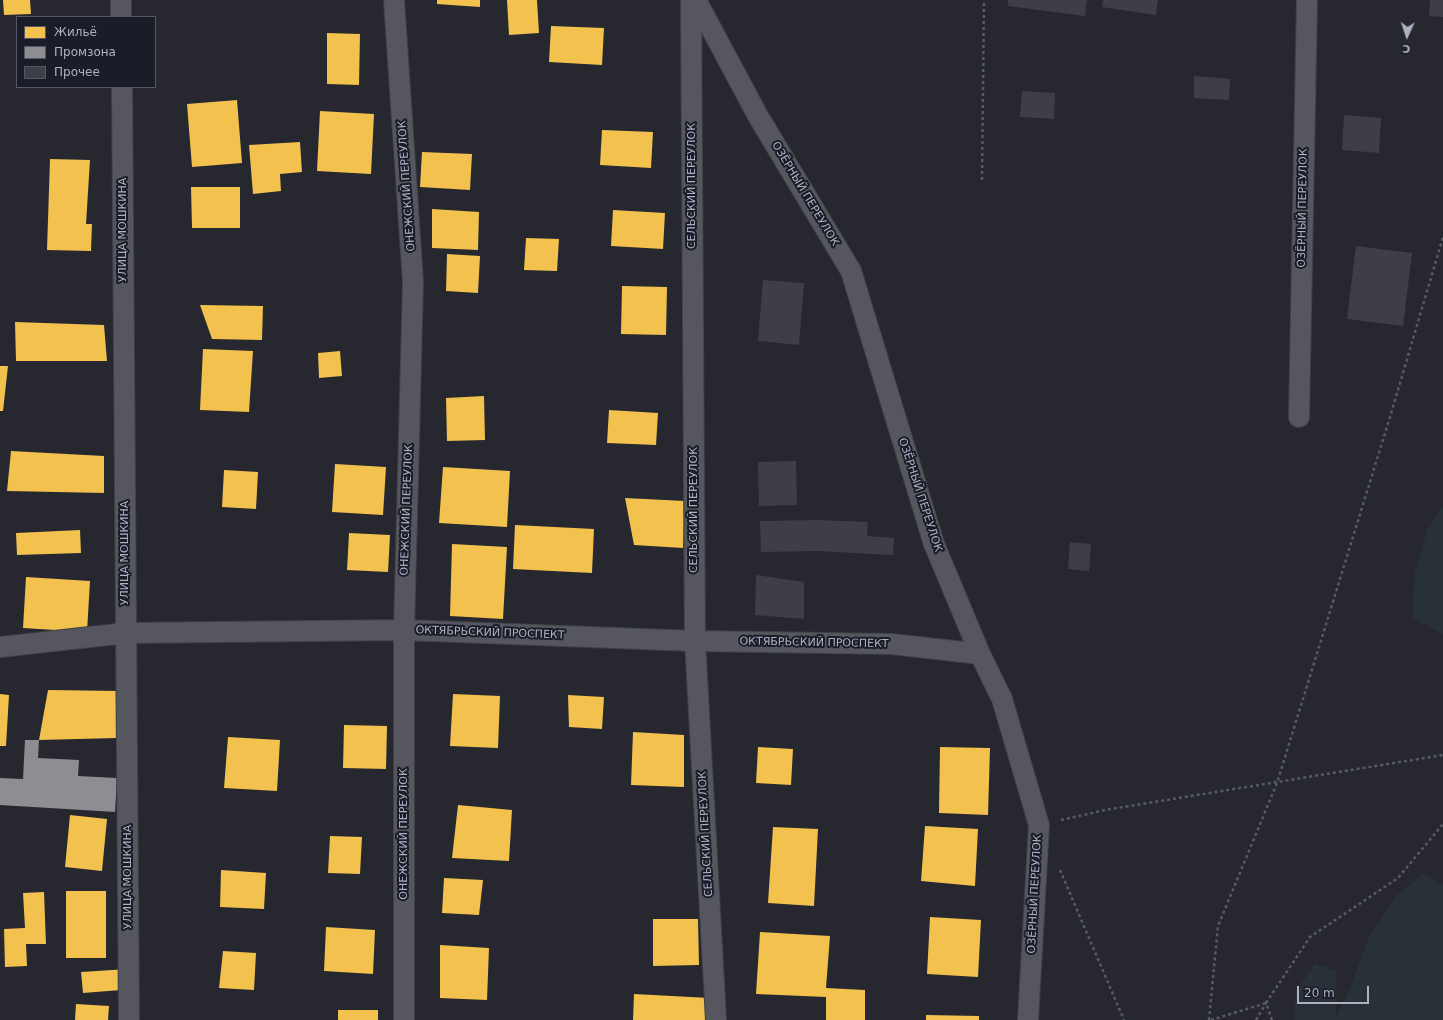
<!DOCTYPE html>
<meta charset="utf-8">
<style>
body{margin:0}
#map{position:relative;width:1443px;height:1020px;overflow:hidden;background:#26272f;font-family:"DejaVu Sans",sans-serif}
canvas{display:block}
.legend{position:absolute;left:16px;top:16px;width:140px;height:72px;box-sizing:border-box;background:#1a1c28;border:1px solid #565865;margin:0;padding:5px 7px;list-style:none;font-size:12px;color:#afb1c1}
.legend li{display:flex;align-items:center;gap:8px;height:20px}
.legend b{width:20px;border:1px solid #565865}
.north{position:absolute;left:1387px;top:16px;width:40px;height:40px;-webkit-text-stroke:3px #1a1c28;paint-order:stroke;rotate:183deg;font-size:11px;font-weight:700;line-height:16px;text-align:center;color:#afb1c1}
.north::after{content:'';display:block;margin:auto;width:14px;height:18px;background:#afb1c1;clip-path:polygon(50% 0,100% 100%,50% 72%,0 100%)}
.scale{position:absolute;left:1297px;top:986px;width:72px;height:18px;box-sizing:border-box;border:2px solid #afb1c1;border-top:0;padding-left:5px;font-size:12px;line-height:14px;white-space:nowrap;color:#afb1c1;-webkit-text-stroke:3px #1a1c28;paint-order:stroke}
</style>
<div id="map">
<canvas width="1443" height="1020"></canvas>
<ul class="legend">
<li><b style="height:11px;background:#f2c14e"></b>Жильё</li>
<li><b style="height:11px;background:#8d8d92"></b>Промзона</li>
<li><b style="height:11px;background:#3e3f46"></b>Прочее</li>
</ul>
<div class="north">С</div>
<div class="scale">20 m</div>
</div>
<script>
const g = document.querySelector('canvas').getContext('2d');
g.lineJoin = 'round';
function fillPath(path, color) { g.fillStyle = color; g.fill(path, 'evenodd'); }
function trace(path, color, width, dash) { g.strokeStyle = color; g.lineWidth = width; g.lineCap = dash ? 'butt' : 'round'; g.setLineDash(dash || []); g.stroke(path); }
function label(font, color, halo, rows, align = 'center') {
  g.font = font + ' "DejaVu Sans",sans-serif'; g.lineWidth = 4; g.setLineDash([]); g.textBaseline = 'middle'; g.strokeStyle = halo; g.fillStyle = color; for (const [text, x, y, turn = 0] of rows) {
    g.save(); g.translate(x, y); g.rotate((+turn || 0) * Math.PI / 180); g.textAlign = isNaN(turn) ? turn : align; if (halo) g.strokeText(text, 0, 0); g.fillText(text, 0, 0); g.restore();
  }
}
fillPath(new Path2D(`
 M1443,506v128l-30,-16 1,-42 13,-45z
 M1423,874l20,11v135h-149l2,-29 19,-27 21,6v48l13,-28 19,-51 29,-44z`), '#283137');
fillPath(new Path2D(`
 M3,0h27l1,14 -27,1z
 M437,0h43v7l-43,-3z
 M507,0h30l2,33 -30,2z
 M551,26l53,2 -2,37 -53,-3z
 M327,33l33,1 -1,51 -32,-1z
 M237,100l5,63 -50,4 -5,-63z
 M320,111l54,3 -3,60 -54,-3z
 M602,130l51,2 -2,36 -51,-3z
 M300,142l2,30 -22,2 1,17 -28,3 -4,-49z
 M422,152l50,2 -2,36 -50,-3z
 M50,159l40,1 -4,64h6l-1,27 -44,-1z
 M191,187h49v41h-48z
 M432,209l47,3 -1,38 -46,-2z
 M613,210l52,3 -2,36 -52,-3z
 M526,238l33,1 -2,32 -33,-1z
 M447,254l33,2 -2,37 -32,-2z
 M622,286l45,1 -1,48 -45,-1z
 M200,305l63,1 -1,34 -50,-1z
 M15,322l89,3 3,36h-91z
 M203,349l50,2 -4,61 -49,-2z
 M340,351l2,25 -23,2 -1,-25z
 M0,366h8l-5,45h-3z
 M484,396l1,44 -38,1 -1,-43z
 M609,410l49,3 -2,32 -49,-2z
 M11,451l93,5v37l-97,-2z
 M335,464l51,3 -3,48 -51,-3z
 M443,467l67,4 -3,56 -68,-4z
 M224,470l34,2 -2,37 -34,-2z
 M625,498l60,3 -2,47 -49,-3z
 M515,525l79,4 -2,44 -79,-4z
 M80,530l1,23 -64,2 -1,-22z
 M349,533l41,2 -2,37 -41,-2z
 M452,544l55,3 -4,72 -53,-3z
 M26,577l64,4 -3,51 -64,-4z
 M48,690l72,1 -3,47 -78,2z
 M0,694l9,1 -3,51h-6z
 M453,694l47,2 -2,52 -48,-2z
 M568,695l36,2 -2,32 -33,-2z
 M344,725l43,1 -1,43 -43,-1z
 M633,732l51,3v52l-53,-2z
 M228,737l52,3 -3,51 -53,-3z
 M758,747l35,2 -2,36 -35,-2z
 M940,747l50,1 -2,67 -49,-2z
 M458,805l54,5 -3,51 -57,-3z
 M70,815l37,4 -5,52 -37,-4z
 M925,826l53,3 -3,57 -54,-5z
 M773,827l45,2 -4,77 -46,-3z
 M330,836l32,1 -2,37 -32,-1z
 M221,870l45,3 -2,36 -44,-2z
 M444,878l39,2 -4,35 -37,-2z
 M66,891h40v67h-40z
 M44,892l2,52h-20l1,22 -22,1 -1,-38 21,-1 -2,-35z
 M930,917l51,3 -3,57 -51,-3z
 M653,919h45l1,46 -46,1z
 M326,927l49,3 -2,44 -49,-3z
 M760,932l70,4 -4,52 39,2v30h-39v-23l-70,-3z
 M440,945l49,3 -2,52 -47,-2z
 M223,951l33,2 -2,37 -35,-2z
 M128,969l-7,21 -38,3 -2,-21z
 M634,994l76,4 -2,22h-75z
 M76,1004l33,2 -1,14h-33z
 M338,1010h40v10h-40z
 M926,1015l53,1v4h-53z`), '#f2c14e');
fillPath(new Path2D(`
 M25,740h14l-1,18 41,2 -1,16 39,2 -2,34 -115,-7v-27l23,1z`), '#8d8d92');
fillPath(new Path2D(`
 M1008,0h79l-2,16 -77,-10z
 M1103,0h55l-2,15 -54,-8z
 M1430,0h13v17l-14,-1z
 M1194,76l36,3 -1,21 -35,-2z
 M1022,91l33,2 -1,26 -34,-2z
 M1344,115l37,3 -2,35 -37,-3z
 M1356,246l56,7 -9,73 -56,-7z
 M763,280l41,3 -5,62 -41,-4z
 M796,461l1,44 -38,1 -1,-44z
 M818,520l50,2 -1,14 27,2 -1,17 -75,-4 -57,1 -1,-31z
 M1070,542l21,2 -2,27 -21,-2z
 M756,575l48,7v37l-49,-4z`), '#3e3f46');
const street = new Path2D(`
 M121,0v17
 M394,0l19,282 -9,348v390
 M691,0l4,641 21,379
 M696,0l62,116 93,155 83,273 46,110 22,45 37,126 -11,195
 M122,87l7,933
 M1299,417l8,-417
 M0,647l126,-14 278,-3 291,11 197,3 88,10`);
trace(street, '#414249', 22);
trace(new Path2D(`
 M982,180l2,-180
 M1061,820l44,-10 338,-55
 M1060,870l64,150
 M1209,1020l9,-94 59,-143 113,-366 53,-180
 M1211,1020l55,-17
 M1256,1020l10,-17
 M1272,1020l-6,-17 44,-66 88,-59 45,-54`), '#595b62', 2.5, [3, 3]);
trace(street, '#55565e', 20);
label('11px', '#afb1c1', '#1a1c28', [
 ["ОНЕЖСКИЙ ПЕРЕУЛОК",407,186,-94],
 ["СЕЛЬСКИЙ ПЕРЕУЛОК",692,186,-90],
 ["ОЗЁРНЫЙ ПЕРЕУЛОК",805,194,59],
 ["ОЗЁРНЫЙ ПЕРЕУЛОК",1303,208,-89],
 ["УЛИЦА МОШКИНА",123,230,-90],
 ["ОЗЁРНЫЙ ПЕРЕУЛОК",920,495,72],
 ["ОНЕЖСКИЙ ПЕРЕУЛОК",407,510,-88],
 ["СЕЛЬСКИЙ ПЕРЕУЛОК",694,510,-90],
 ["УЛИЦА МОШКИНА",125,553,-90],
 ["ОКТЯБРЬСКИЙ ПРОСПЕКТ",490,633,2],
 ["ОКТЯБРЬСКИЙ ПРОСПЕКТ",814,643,1],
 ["ОНЕЖСКИЙ ПЕРЕУЛОК",404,834,-90],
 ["СЕЛЬСКИЙ ПЕРЕУЛОК",706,834,-93],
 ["УЛИЦА МОШКИНА",128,877,-90],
 ["ОЗЁРНЫЙ ПЕРЕУЛОК",1035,894,-87]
]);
</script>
